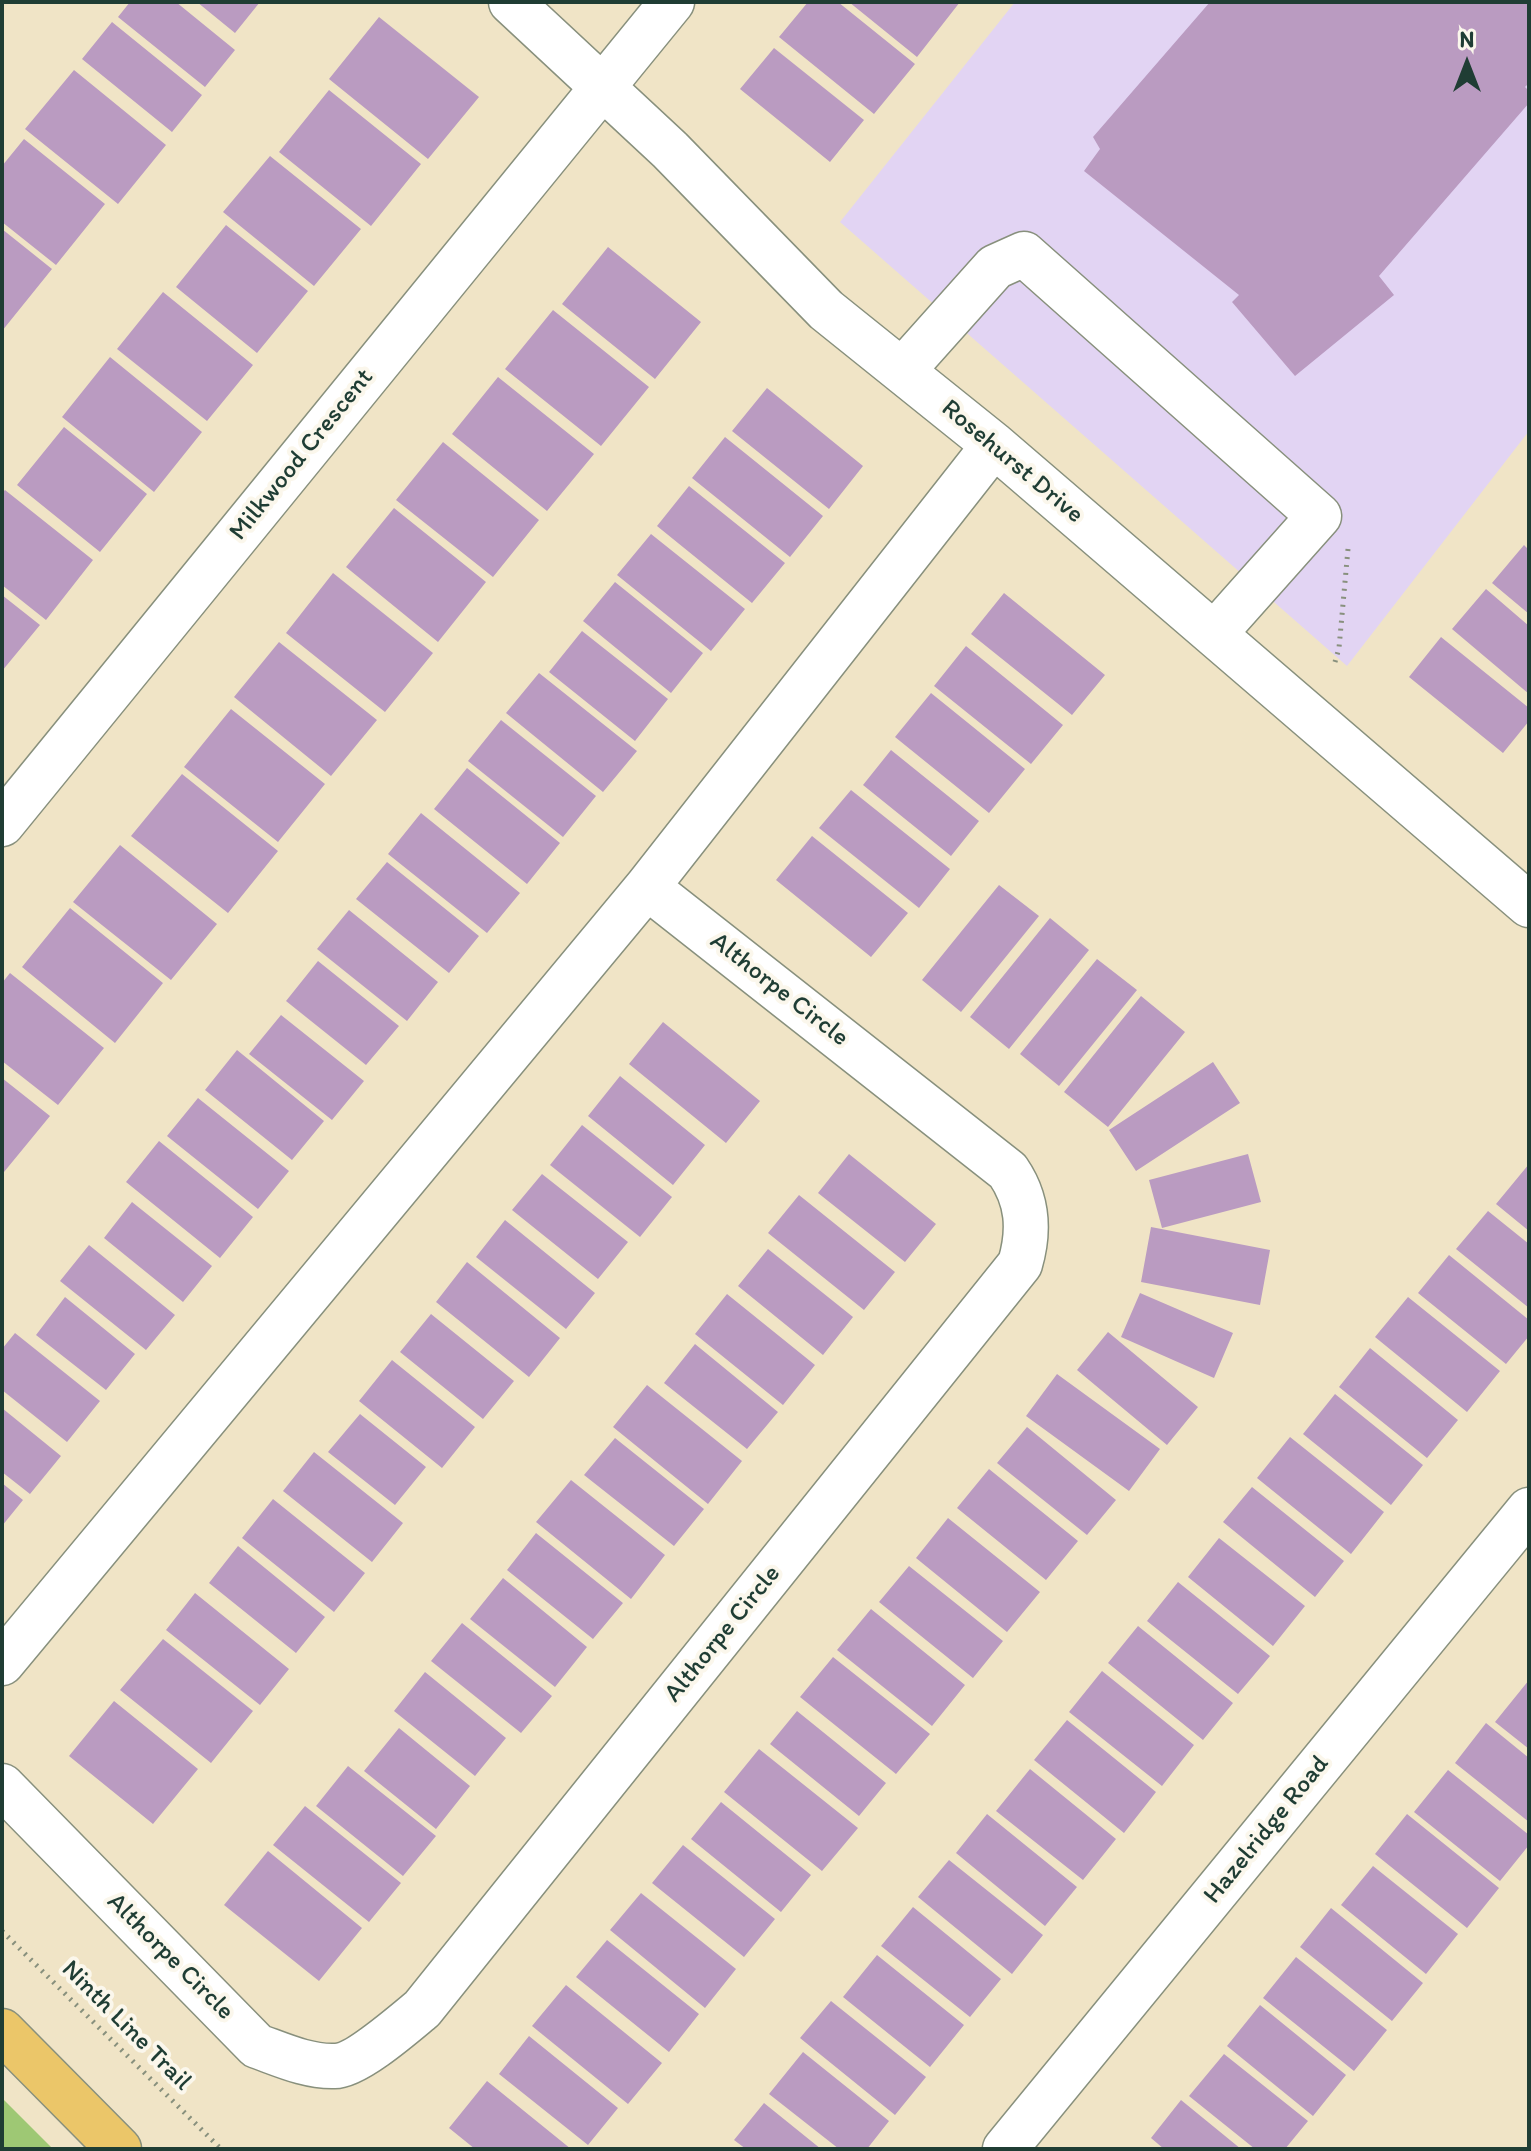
<!DOCTYPE html>
<style>
body{margin:0}
#map{position:relative;width:1531px;height:2151px;overflow:hidden;background:#f0e4c6;font-family:Itim,sans-serif}
canvas{display:block}
.frame{position:absolute;inset:0;border:4px solid #1f3d34;pointer-events:none}
.north{position:absolute;left:1427px;top:24px;width:80px;height:80px;-webkit-text-stroke:6px #fbf7ec;paint-order:stroke;rotate:0deg;font-size:22px;font-weight:700;line-height:32px;text-align:center;color:#1f3d34}
.north::after{content:'';display:block;margin:auto;width:28px;height:36px;background:#1f3d34;clip-path:polygon(50% 0,100% 100%,50% 72%,0 100%)}
</style>
<div id="map">
<canvas width="1531" height="2151"></canvas>
<div class="frame"></div>
<div class="north">N</div>
</div>
<script>
const g = document.querySelector('canvas').getContext('2d');
g.lineJoin = 'round';
function fillPath(path, color) { g.fillStyle = color; g.fill(path, 'evenodd'); }
function trace(path, color, width, dash) { g.strokeStyle = color; g.lineWidth = width; g.lineCap = dash ? 'butt' : 'round'; g.setLineDash(dash || []); g.stroke(path); }
function label(font, color, halo, rows, align = 'center') {
  g.font = font + ' Itim,sans-serif'; g.lineWidth = 8; g.setLineDash([]); g.textBaseline = 'middle'; g.strokeStyle = halo; g.fillStyle = color; for (const [text, x, y, turn = 0] of rows) {
    g.save(); g.translate(x, y); g.rotate((+turn || 0) * Math.PI / 180); g.textAlign = isNaN(turn) ? turn : align; if (halo) g.strokeText(text, 0, 0); g.fillText(text, 0, 0); g.restore();
  }
}
fillPath(new Path2D(`
 M1015,2h514v429l-182,235 -507,-444z`), '#e2d4f3');
fillPath(new Path2D(`
 M2,2098l51,51h-51z`), '#9ec874');
fillPath(new Path2D(`
 M130,2h46l59,48 -30,37 -87,-70z
 M197,2h63l-25,31z
 M808,2h30l77,62 -41,50 -95,-77z
 M849,2h111l-43,55z
 M1210,2h319v81l-4,4 4,4v12l-150,173 15,19 -99,81 -63,-74 7,-7 -155,-124 16,-22 -7,-12z
 M379,17l100,80 -51,62 -99,-80z
 M112,22l90,73 -30,37 -90,-73z
 M774,48l90,72 -34,42 -90,-73z
 M74,70l92,75 -48,59 -93,-75z
 M329,90l92,74 -50,62 -92,-74z
 M24,139l81,65 -49,61 -54,-43v-56z
 M270,156l91,73 -47,57 -91,-74z
 M226,225l82,66 -51,62 -81,-66z
 M2,229l50,40 -50,62z
 M608,247l93,75 -46,57 -93,-75z
 M163,292l90,73 -46,56 -90,-72z
 M553,310l96,77 -48,59 -96,-77z
 M110,357l92,75 -48,60 -92,-75z
 M498,377l96,77 -47,57 -95,-77z
 M767,388l96,78 -34,43 -97,-78z
 M64,427l83,67 -47,58 -83,-67z
 M725,437l98,79 -33,41 -98,-79z
 M443,442l96,78 -46,57 -97,-77z
 M689,486l96,77 -33,40 -95,-77z
 M5,490l88,70 -47,60 -44,-35v-92z
 M394,508l92,74 -48,60 -92,-75z
 M651,534l94,75 -34,42 -94,-76z
 M1524,545l5,5v64l-37,-31z
 M333,573l100,80 -48,59 -99,-79z
 M615,582l88,71 -32,40 -88,-72z
 M1486,589l43,37v68l-77,-65z
 M1004,593l101,82 -33,40 -101,-81z
 M2,595l38,30 -38,46z
 M582,631l86,68 -33,42 -86,-69z
 M1441,637l88,71v13l-26,32 -94,-76z
 M279,642l98,78 -46,56 -97,-79z
 M966,646l97,79 -32,39 -97,-78z
 M539,673l98,78 -34,41 -97,-79z
 M931,693l94,76 -36,44 -94,-76z
 M231,709l94,75 -47,58 -94,-75z
 M501,720l95,76 -33,41 -95,-76z
 M891,750l88,71 -28,35 -88,-71z
 M467,768l93,75 -33,41 -93,-75z
 M182,774l96,77 -50,62 -97,-77z
 M851,790l99,79 -31,39 -100,-80z
 M421,813l99,80 -33,40 -99,-79z
 M812,836l96,77 -37,44 -95,-77z
 M120,845l97,79 -46,56 -98,-78z
 M387,862l92,74 -30,37 -93,-74z
 M999,885l40,31 -78,96 -39,-32z
 M70,908l93,75 -48,60 -93,-76z
 M349,910l89,72 -31,39 -90,-72z
 M1050,918l39,32 -80,99 -39,-32z
 M1097,959l40,31 -78,96 -39,-32z
 M318,961l81,65 -33,39 -80,-64z
 M10,973l94,75 -46,57 -56,-44v-78z
 M1141,996l44,36 -77,95 -44,-35z
 M281,1015l83,66 -32,39 -83,-66z
 M663,1022l97,79 -34,42 -97,-79z
 M237,1050l87,71 -32,39 -87,-70z
 M1213,1062l27,41 -104,68 -27,-41z
 M620,1076l85,69 -32,40 -85,-69z
 M2,1078l48,38 -46,56 -2,-1z
 M198,1098l91,73 -31,38 -91,-73z
 M582,1125l90,72 -32,40 -90,-72z
 M159,1141l94,76 -33,41 -94,-76z
 M849,1154l87,70 -31,38 -87,-69z
 M1248,1154l13,48 -99,26 -13,-48z
 M1529,1164v67l-33,-27z
 M542,1174l86,68 -30,37 -86,-69z
 M799,1195l96,77 -31,38 -96,-77z
 M132,1202l80,64 -29,36 -79,-64z
 M1488,1211l41,33v64l-73,-59z
 M505,1220l90,73 -29,36 -90,-72z
 M1151,1227l119,23 -10,55 -119,-23z
 M89,1245l86,70 -29,35 -86,-69z
 M768,1249l85,68 -30,38 -85,-69z
 M1449,1255l80,65v16l-23,28 -88,-71z
 M467,1262l93,76 -31,39 -93,-75z
 M1140,1293l93,40 -19,45 -93,-41z
 M727,1294l88,71 -32,40 -88,-71z
 M65,1297l70,57 -29,36 -70,-55z
 M1408,1297l92,74 -33,41 -92,-75z
 M431,1314l83,67 -31,38 -83,-67z
 M1108,1332l90,75 -31,38 -90,-75z
 M15,1333l85,68 -33,41 -65,-52v-41z
 M695,1344l83,68 -31,37 -83,-66z
 M1370,1348l88,72 -31,38 -88,-71z
 M392,1360l83,67 -33,41 -83,-67z
 M1057,1374l103,75 -31,42 -103,-75z
 M647,1385l95,76 -34,43 -95,-77z
 M1335,1394l88,71 -32,40 -88,-71z
 M2,1408l59,48 -31,38 -28,-22z
 M360,1414l66,53 -31,38 -67,-53z
 M1027,1427l89,73 -29,35 -90,-72z
 M1290,1437l94,75 -33,42 -94,-76z
 M615,1438l89,71 -30,37 -90,-71z
 M314,1452l89,71 -31,39 -89,-71z
 M989,1469l89,72 -32,39 -89,-72z
 M571,1480l94,75 -34,44 -95,-77z
 M2,1483l21,17 -21,26z
 M1252,1487l92,74 -29,36 -92,-75z
 M273,1499l92,74 -31,39 -92,-74z
 M948,1518l92,74 -33,40 -91,-74z
 M536,1533l87,70 -30,36 -86,-69z
 M1219,1538l86,68 -32,40 -85,-69z
 M238,1546l87,71 -29,36 -87,-70z
 M909,1566l94,75 -30,37 -94,-76z
 M503,1578l84,69 -32,40 -85,-68z
 M1178,1582l92,74 -32,38 -91,-73z
 M195,1593l94,76 -29,36 -94,-75z
 M871,1609l94,76 -33,41 -95,-76z
 M462,1623l90,73 -31,37 -90,-72z
 M1138,1626l95,77 -30,37 -95,-77z
 M163,1639l90,72 -42,52 -91,-73z
 M833,1657l97,77 -34,40 -96,-77z
 M1102,1671l92,74 -32,41 -93,-74z
 M425,1672l81,66 -31,38 -81,-65z
 M1529,1680v69l-34,-27z
 M114,1701l84,68 -45,55 -84,-68z
 M797,1711l89,72 -27,33 -89,-72z
 M1067,1720l89,72 -32,41 -90,-73z
 M1486,1723l43,35v64l-74,-59z
 M399,1728l71,58 -34,43 -72,-58z
 M759,1749l99,79 -36,43 -98,-79z
 M348,1766l88,70 -33,40 -87,-70z
 M1030,1769l86,70 -33,41 -87,-69z
 M1448,1770l81,65v10l-29,36 -86,-69z
 M721,1802l90,73 -30,37 -90,-73z
 M305,1806l96,77 -32,39 -96,-77z
 M987,1814l90,73 -32,39 -89,-73z
 M1407,1814l92,74 -32,40 -92,-74z
 M683,1845l92,74 -31,38 -92,-74z
 M268,1851l94,77 -43,53 -95,-76z
 M949,1860l94,75 -31,39 -94,-77z
 M1373,1866l85,68 -32,40 -85,-69z
 M641,1893l95,76 -31,39 -95,-78z
 M913,1907l88,72 -31,38 -89,-71z
 M1331,1908l92,75 -31,38 -92,-74z
 M607,1940l92,74 -30,38 -93,-75z
 M877,1955l87,70 -34,42 -87,-70z
 M1296,1957l91,73 -33,41 -91,-73z
 M566,1985l96,78 -34,41 -96,-78z
 M831,2001l95,76 -31,38 -95,-77z
 M1260,2005l86,70 -33,41 -86,-70z
 M529,2036l89,72 -30,37 -89,-71z
 M803,2052l86,69 -22,28h-28l-70,-55z
 M1224,2054l84,67 -23,28h-30l-66,-53z
 M487,2081l84,68h-96l-26,-21z
 M1181,2100l60,49h-77l-13,-11z
 M764,2103l57,46h-75l-12,-9z`), '#ba9bc1');
const minor = new Path2D(`
 M511,2l159,148 156,160 168,135 535,460
 M903,370l92,-103 29,-13 295,262 -105,118
 M2,824l670,-822
 M2,1663l645,-776 347,-442
 M2,1786l255,260c25,9 51,21 78,20 21,0 70,-43 87,-57l598,-745c10,-34 8,-64 -12,-93l-361,-284
 M1005,2149l524,-639`);
const major = new Path2D(`
 M2,2031l117,118`);
trace(minor, '#88907d', 47);
trace(major, '#88907d', 47);
trace(new Path2D(`
 M1335,662l4,-14 9,-99
 M2,1931l219,218`), '#88907d', 5, [2, 6]);
trace(minor, '#fff', 44);
trace(major, '#ebc669', 44);
label('26px', '#1f3d34', '#fbf7ec', [
 ["Milkwood Crescent",302,455,-51],
 ["Rosehurst Drive",1012,462,40],
 ["Althorpe Circle",779,990,38],
 ["Althorpe Circle",723,1634,-51],
 ["Hazelridge Road",1267,1830,-51],
 ["Althorpe Circle",170,1957,45],
 ["Ninth Line Trail",126,2026,45]
]);
</script>
